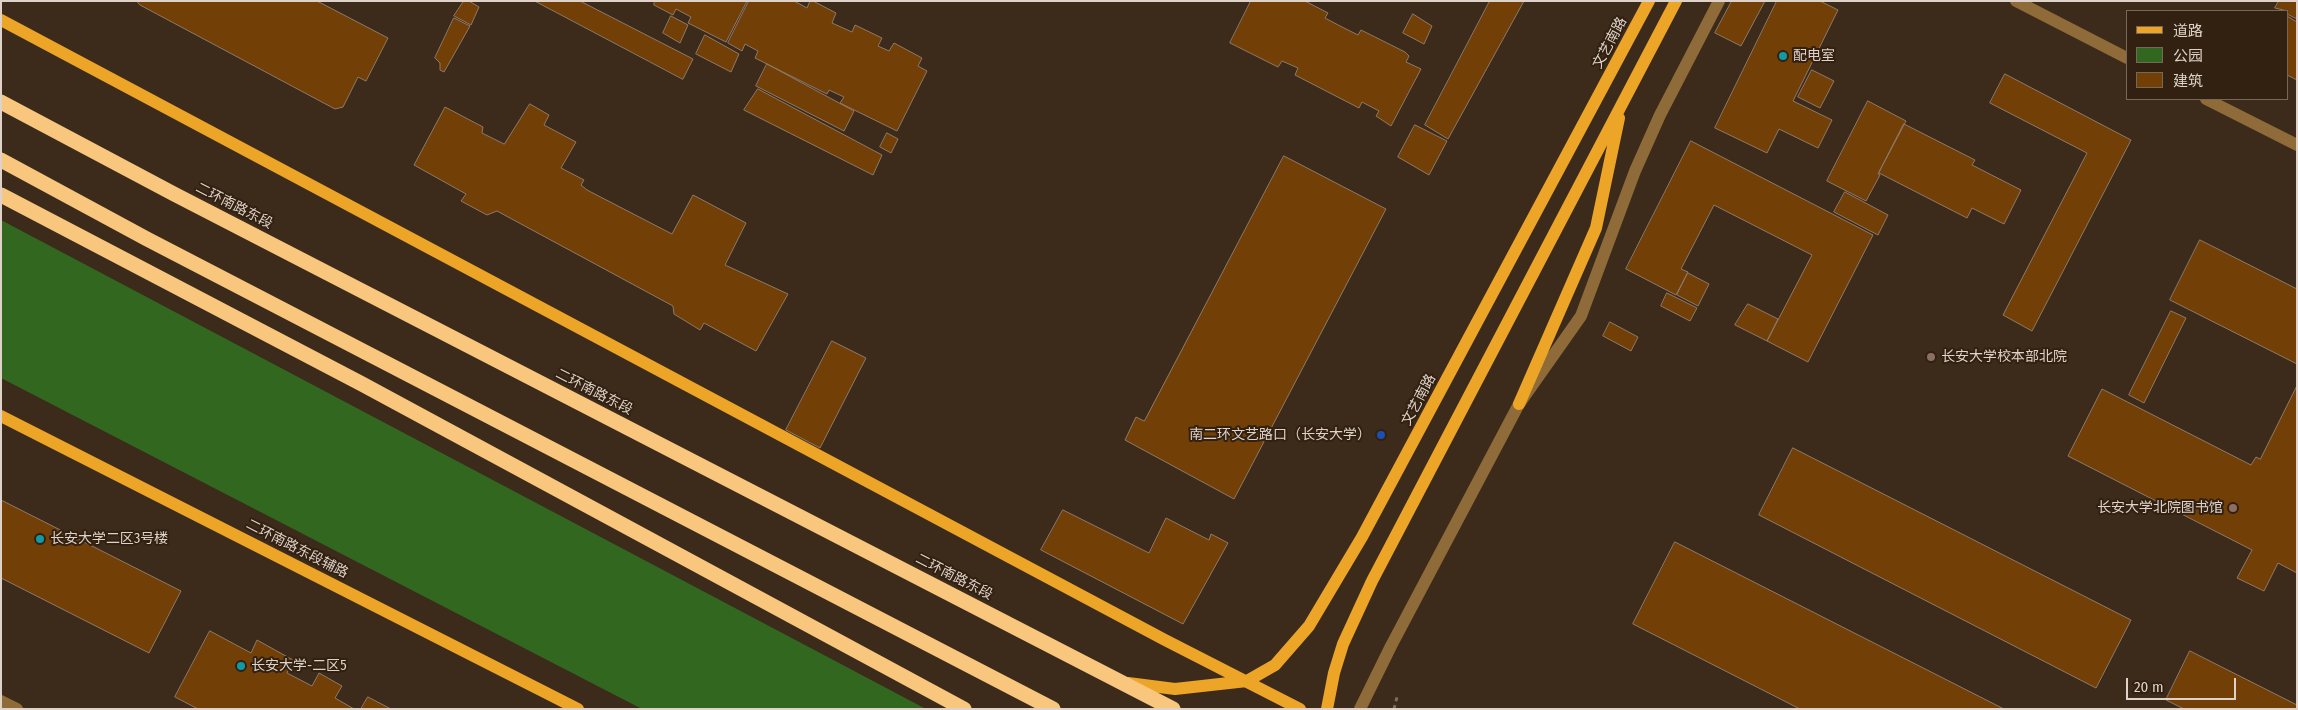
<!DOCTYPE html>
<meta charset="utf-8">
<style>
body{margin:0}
#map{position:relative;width:2298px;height:710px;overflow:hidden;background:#3c2a1b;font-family:"Fira Sans Condensed","Noto Sans SC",sans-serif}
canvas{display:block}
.frame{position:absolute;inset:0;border:2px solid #ded2c9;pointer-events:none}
.legend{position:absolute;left:2126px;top:10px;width:162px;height:90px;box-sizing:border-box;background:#322011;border:1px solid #77675b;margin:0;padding:6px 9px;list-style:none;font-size:15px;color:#ded2c9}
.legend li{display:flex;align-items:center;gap:10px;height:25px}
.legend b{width:25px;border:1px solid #77675b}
.scale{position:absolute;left:2126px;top:678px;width:110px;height:22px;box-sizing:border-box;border:2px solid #ded2c9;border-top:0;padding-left:6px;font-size:15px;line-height:18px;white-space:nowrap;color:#ded2c9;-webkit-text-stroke:4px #322011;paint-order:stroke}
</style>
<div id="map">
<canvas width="2298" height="710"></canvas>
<div class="frame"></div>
<ul class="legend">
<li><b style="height:6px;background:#eda528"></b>道路</li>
<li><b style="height:14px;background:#326720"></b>公园</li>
<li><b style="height:14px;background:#723f06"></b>建筑</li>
</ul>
<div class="scale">20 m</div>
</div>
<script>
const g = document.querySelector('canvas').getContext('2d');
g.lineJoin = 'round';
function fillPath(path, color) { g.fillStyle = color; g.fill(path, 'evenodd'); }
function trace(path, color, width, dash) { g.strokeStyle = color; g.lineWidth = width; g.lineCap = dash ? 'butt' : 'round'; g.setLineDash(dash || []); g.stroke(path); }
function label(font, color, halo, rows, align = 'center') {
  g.font = font + ' "Fira Sans Condensed","Noto Sans SC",sans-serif'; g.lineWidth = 4; g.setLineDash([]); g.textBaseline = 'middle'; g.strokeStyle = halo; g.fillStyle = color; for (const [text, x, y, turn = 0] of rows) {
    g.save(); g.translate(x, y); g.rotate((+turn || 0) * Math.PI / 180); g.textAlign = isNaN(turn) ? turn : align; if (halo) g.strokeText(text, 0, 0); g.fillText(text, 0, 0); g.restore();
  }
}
fillPath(new Path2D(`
 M1,220l925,489h-284l-641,-331z`), '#326720');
const building = new Path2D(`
 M137,1h180l71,37 -22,43 -8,-4 -15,30 -8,2 -195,-104z
 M464,1h5l10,6 -8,18 -17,-9z
 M535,1h45l113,58 -10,20z
 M655,1h92l-21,41 -38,-19 3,-6 -15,-8 -3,6 -19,-10z
 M749,1h45l13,7 3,-7h3l23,12 -4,10 20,9 3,-7 27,13 -4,8 11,5 5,-8 28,15 -4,8 9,5 -30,60 -57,-28 4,-6 -15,-7 -2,4 -72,-36 3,-7 -13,-7 -3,7 -14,-8z
 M1251,1h54l23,12 -3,5 17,9 16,8 3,-5 44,22 4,4 -3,6 15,7 -30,57 -15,-10 3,-5 -17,-9 -3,6 -64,-33 3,-7 -16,-7 -4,6 -48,-24z
 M1490,1h34l-76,138 -23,-14z
 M1732,1h33l-24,45 -26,-13z
 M1777,1h43l18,9 -45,91 39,19 -14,28 -39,-19 -12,24 -52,-25z
 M2279,1h18v18l-10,-5v-3l-12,-3z
 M1413,14l19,12 -8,18 -21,-11z
 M671,16l17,9 -8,18 -17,-10z
 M2287,16l10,6v58l-10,-5z
 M454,18l16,8 -26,46 -4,-2v-7l-5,-5z
 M705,35l34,19 -8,18 -35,-18z
 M767,64l87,47 -10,20 -88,-45z
 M1812,70l22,11 -14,27 -22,-11z
 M2005,74l126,66 -99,191 -29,-16 84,-162 -97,-50z
 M758,89l124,66 -9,20 -129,-65z
 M1868,101l38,20 -28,53 2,1 -14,26 -39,-20z
 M530,104l19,11 -5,10 32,17 -15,26 23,12 -3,5 6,5 85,44 21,-39 53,28 -21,42 63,29 -32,57 -52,-28 -4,7 -26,-16 -1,-8 -176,-95 -10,4 -26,-14 5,-7 -52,-29 31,-58 38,20 -1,6 22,11z
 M1904,124l71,36 -3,5 49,25 -17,34 -32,-16 -5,10 -88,-45z
 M1415,125l32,16 -18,34 -31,-18z
 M887,133l11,6 -7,14 -11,-6z
 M1691,141l182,94 -65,127 -41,-21 45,-86 -98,-50 -33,64 7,3 -12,23 -50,-26z
 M1284,156l102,53 -152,290 -109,-59 11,-23 8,4z
 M1845,192l43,23 -10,20 -44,-23z
 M2200,240l97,49v75l-127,-64z
 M1688,273l21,11 -11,22 -21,-11z
 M1667,293l30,15 -7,13 -29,-15z
 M1748,304l30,15 -11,22 -32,-16z
 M2171,311l15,7 -42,85 -15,-8z
 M1610,322l28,15 -7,14 -28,-15z
 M832,341l34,17 -46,90 -34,-18z
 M2297,386v187l-19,-10 -14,28 -27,-13 15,-28 -184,-94 34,-67 149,76 5,-8 4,2z
 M1793,448l338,172 -35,68 -337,-173z
 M1,500l180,91 -32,62 -148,-75z
 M1063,510l86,43 17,-35 43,22 2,-6 17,9 -45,81 -142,-74z
 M1675,542l329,167h-204l-167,-85z
 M210,631l41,22 6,-13 36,20 -6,13 25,13 7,-13 23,13 -7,12 19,11h-156l-23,-12z
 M2190,651l107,54v4h-113l-18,-9z
 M368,697l23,12h-30z`);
fillPath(building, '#723f06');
trace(building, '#8f7a68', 1);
trace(new Path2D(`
 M1394,709l3,-12`), '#7c6c5f', 3, [4, 4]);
trace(new Path2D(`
 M2016,1l111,57
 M2206,99l91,46
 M1,701l16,8
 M1360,709l31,-63 128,-242 62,-88 54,-145 25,-56 59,-114`), '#8e6b38', 12);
trace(new Path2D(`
 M1,20l1164,620 135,69
 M1519,404l77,-176 23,-110
 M1,416l577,293
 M1128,683l47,6 72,-8 28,-16 34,-39 53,-89 287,-536
 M1327,709l7,-36 9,-29 29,-63 304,-580`), '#eda528', 12);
trace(new Path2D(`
 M1,102l173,92 999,515
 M1,160l146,79 906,470
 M1,195l361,189 602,325`), '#f9c67d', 15);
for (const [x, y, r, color] of [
 [1783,56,5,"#0f9aa8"],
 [1931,357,5,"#8d6e63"],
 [1381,435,5,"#1a4fb4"],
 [2233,508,5,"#8d6e63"],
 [40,539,5,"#0f9aa8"],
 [241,666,5,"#0f9aa8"]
]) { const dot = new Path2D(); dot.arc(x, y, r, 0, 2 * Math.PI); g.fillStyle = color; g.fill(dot); trace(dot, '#322011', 2); }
label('14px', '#ded2c9', '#322011', [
 ["文艺南路",1610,43,-62],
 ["二环南路东段",234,206,27],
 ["二环南路东段",594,392,27],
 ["文艺南路",1419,400,-62],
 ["二环南路东段辅路",297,549,27],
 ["二环南路东段",954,577,27]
]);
label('14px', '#ded2c9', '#322011', [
 ["配电室",1793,56],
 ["长安大学校本部北院",1941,357],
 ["南二环文艺路口（长安大学）",1371,435,"right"],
 ["长安大学北院图书馆",2223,508,"right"],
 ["长安大学二区3号楼",50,539],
 ["长安大学-二区5",251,666]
], 'left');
</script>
